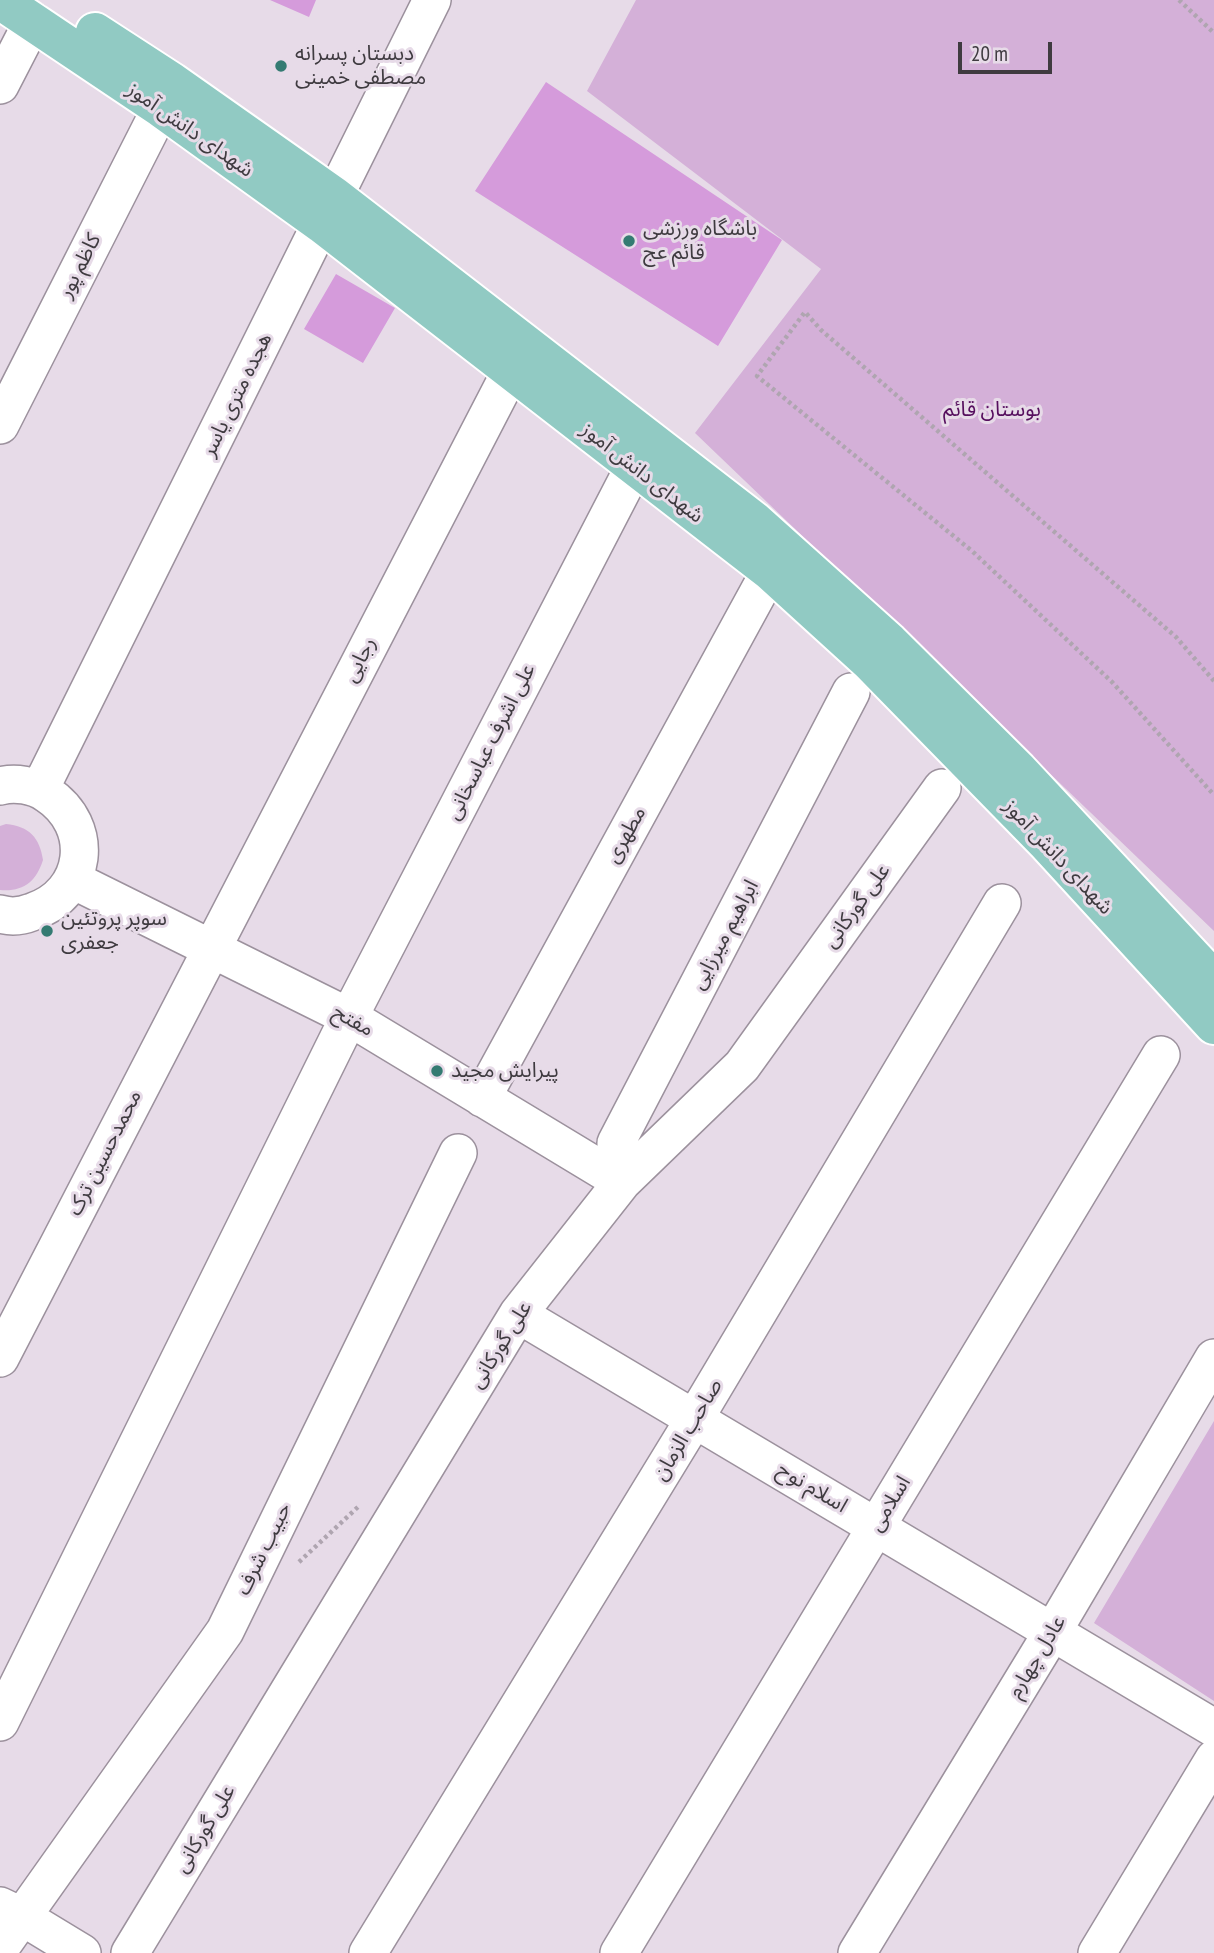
<!DOCTYPE html>
<meta charset="utf-8">
<style>
body{margin:0}
#map{position:relative;width:1214px;height:1953px;overflow:hidden;background:#e7dbe8;font-family:"PT Sans Narrow",sans-serif}
canvas{display:block}
.scale{position:absolute;left:958px;top:42px;width:94px;height:32px;box-sizing:border-box;border:4px solid #3f3b40;border-top:0;padding-left:9px;font-size:21px;line-height:24px;white-space:nowrap;color:#3f3b40;-webkit-text-stroke:5px #e7dbe8;paint-order:stroke}
</style>
<div id="map">
<canvas width="1214" height="1953"></canvas>
<div class="scale">20 m</div>
</div>
<script>
const g = document.querySelector('canvas').getContext('2d');
g.lineJoin = 'round';
function fillPath(path, color) { g.fillStyle = color; g.fill(path, 'evenodd'); }
function trace(path, color, width, dash) { g.strokeStyle = color; g.lineWidth = width; g.lineCap = dash ? 'butt' : 'round'; g.setLineDash(dash || []); g.stroke(path); }
function label(font, color, halo, rows, align = 'center') {
  g.font = font + ' "PT Sans Narrow","Noto Sans Arabic",sans-serif'; g.lineWidth = 6; g.setLineDash([]); g.textBaseline = 'middle'; g.strokeStyle = halo; g.fillStyle = color; for (const [text, x, y, turn = 0] of rows) {
    g.save(); g.translate(x, y); g.rotate((+turn || 0) * Math.PI / 180); g.textAlign = isNaN(turn) ? turn : align; if (halo) g.strokeText(text, 0, 0); g.fillText(text, 0, 0); g.restore();
  }
}
fillPath(new Path2D(`
 M636,0h578v931l-519,-498 126,-164 -234,-178z
 M6,824c23,2 34,14 37,36 -7,22 -20,32 -43,30v-64z
 M1214,1421v280l-120,-78z`), '#d4b0d8');
fillPath(new Path2D(`
 M270,0h46l-7,17z
 M546,82l236,158 -64,106 -243,-155z
 M336,274l59,34 -32,55 -59,-34z`), '#d59bdb');
const minor = new Path2D(`
 M0,85l33,-64
 M0,425l161,-317
 M0,786c15,-4 34,-1 47,8 49,32 41,100 -15,118 -10,4 -22,5 -32,2
 M40,789l392,-789
 M73,880l276,137 273,165
 M482,1098l288,-527
 M622,1182l-6,-39 235,-451
 M518,1314l696,414
 M0,1358l511,-987
 M0,1722l349,-705 285,-550
 M0,1906l21,10 61,37
 M0,1948l225,-317 233,-478
 M130,1953l388,-639 104,-132 120,-116 200,-278
 M368,1953l327,-535 307,-515
 M619,1953l542,-898
 M857,1953l196,-322 161,-273
 M1097,1953l117,-194`);
const major = new Path2D(`
 M0,0l161,108 161,116 448,347 100,91 176,180 168,183
 M95,32l77,50 162,114 419,324 136,122 129,128 196,210`);
trace(minor, '#9c919d', 40);
trace(major, '#fff', 42);
trace(new Path2D(`
 M1179,0l35,33
 M1214,681l-38,-44 -355,-307 -16,-18 -48,64 215,175 140,131 102,113
 M299,1562l60,-56`), '#afa5b0', 4.5, [3.5, 3.5]);
trace(minor, '#fff', 37);
trace(major, '#91cac3', 38);
for (const [x, y, r, color] of [
 [281,66,7,"#347b72"],
 [629,241,7,"#347b72"],
 [47,931,7,"#347b72"],
 [437,1071,7,"#347b72"]
]) { const dot = new Path2D(); dot.arc(x, y, r, 0, 2 * Math.PI); g.fillStyle = color; g.fill(dot); trace(dot, '#e7dbe8', 2.5); }
label('21px', '#3f3b40', '#e7dbe8', [
 ["دبستان پسرانه",295,54],
 ["مصطفی خمینی",295,78],
 ["باشگاه ورزشی",643,229],
 ["قائم عج",643,253],
 ["سوپر پروتئین",61,919],
 ["جعفری",61,943],
 ["پیرایش مجید",451,1071]
], 'left');
label('21px', '#3f3b40', '#e7dbe8', [
 ["شهدای دانش آموز",190,130,35],
 ["کاظم پور",80,266,-63],
 ["هجده متری یاسر",237,395,-64],
 ["شهدای دانش آموز",642,473,38],
 ["رجایی",360,660,-63],
 ["علی اشرف عباسخانی",491,742,-63],
 ["مطهری",626,835,-61],
 ["شهدای دانش آموز",1058,857,47],
 ["علی گورکانی",857,906,-54],
 ["ابراهیم میرزایی",725,935,-62],
 ["مفتح",353,1021,29],
 ["محمدحسین ترک",105,1153,-63],
 ["علی گورکانی",501,1345,-58],
 ["صاحب الزمان",688,1430,-59],
 ["اسلام نوح",812,1488,31],
 ["اسلامی",890,1504,-59],
 ["حبیب شرف",264,1549,-64],
 ["عادل چهارم",1037,1657,-59],
 ["علی گورکانی",205,1829,-59]
]);
label('21px', '#560f5e', '#e7dbe8', [
 ["بوستان قائم",992,410]
]);
</script>
